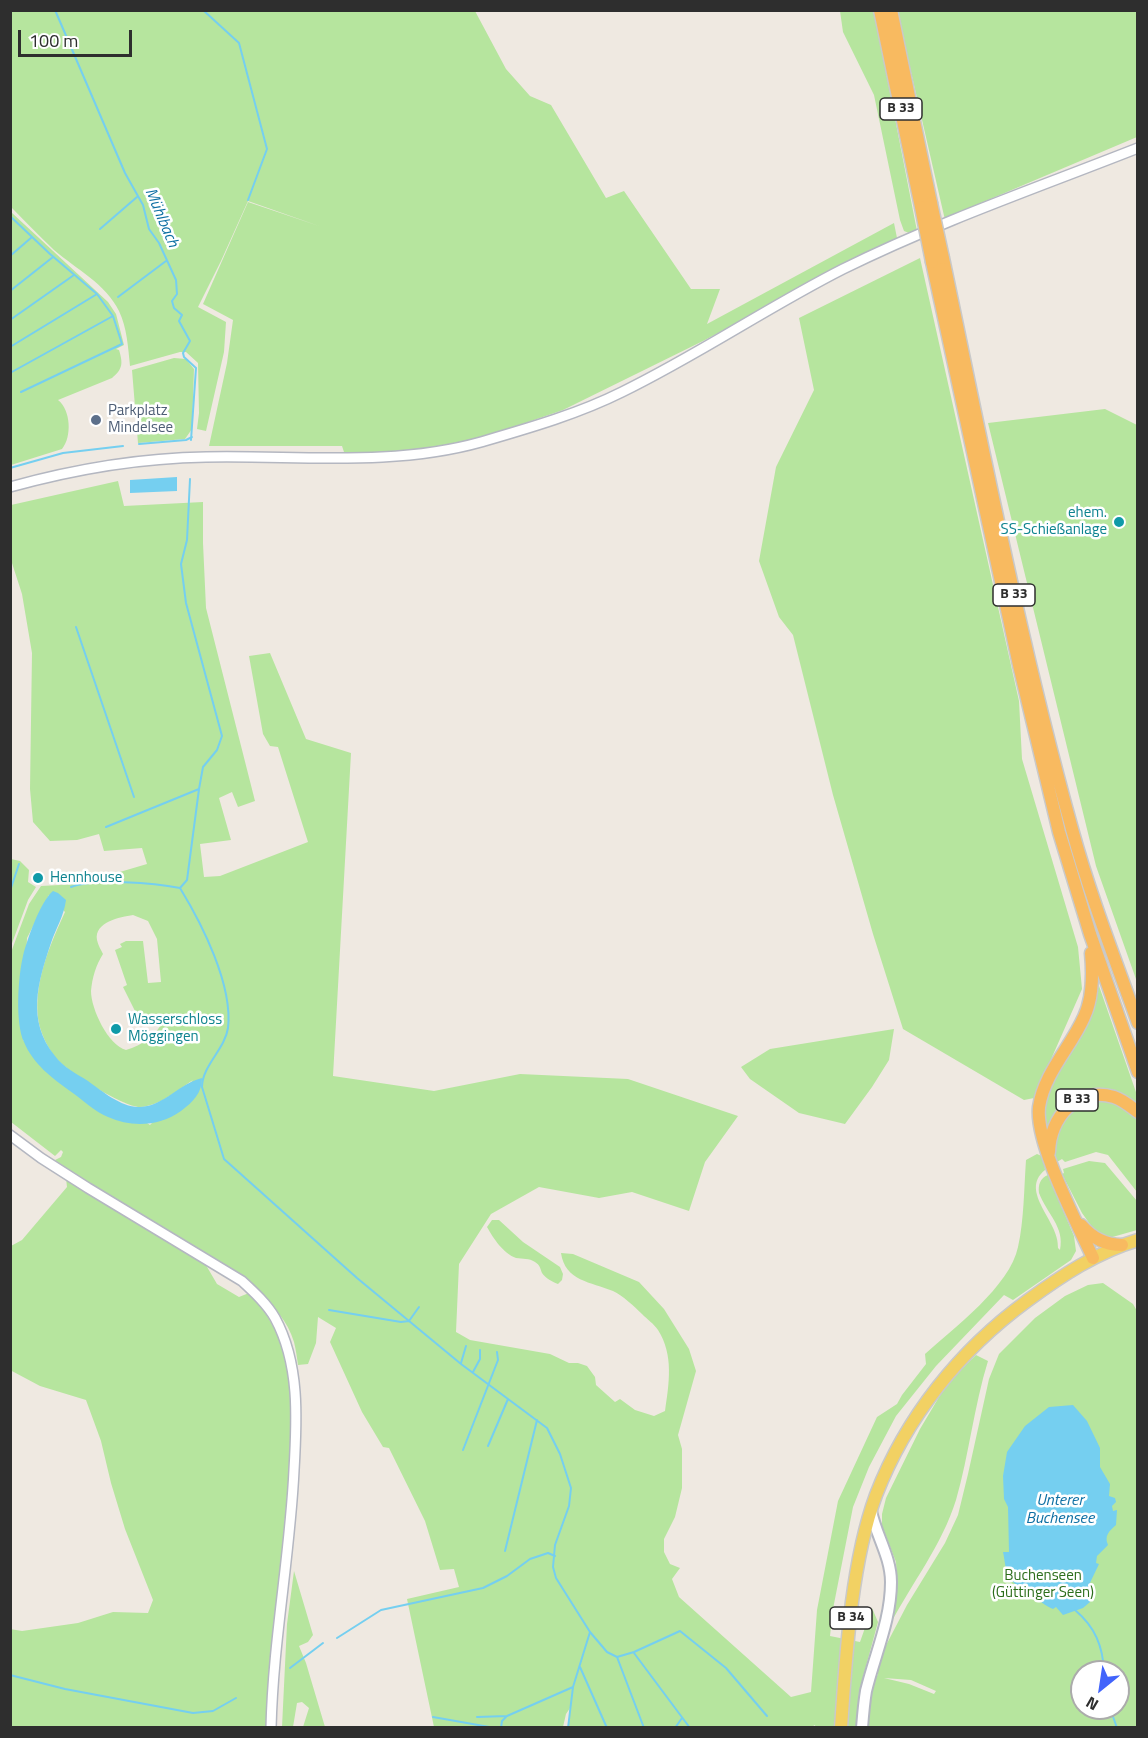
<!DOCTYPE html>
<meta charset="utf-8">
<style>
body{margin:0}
#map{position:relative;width:1148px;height:1738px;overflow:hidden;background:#efe9e1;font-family:"Titillium Web",sans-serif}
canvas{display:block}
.frame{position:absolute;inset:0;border:12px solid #2e2e2e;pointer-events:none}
.north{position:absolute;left:1070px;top:1660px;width:60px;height:60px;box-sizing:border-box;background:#fff;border:2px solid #ababab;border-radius:50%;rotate:210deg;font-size:16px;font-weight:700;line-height:24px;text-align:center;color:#2e2e2e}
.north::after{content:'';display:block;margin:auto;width:21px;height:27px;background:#4264fb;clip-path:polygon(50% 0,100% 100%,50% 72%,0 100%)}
.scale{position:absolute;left:18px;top:30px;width:114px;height:27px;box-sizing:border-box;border:3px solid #2e2e2e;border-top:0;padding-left:8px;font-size:18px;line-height:21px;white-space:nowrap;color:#2e2e2e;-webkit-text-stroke:4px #fff;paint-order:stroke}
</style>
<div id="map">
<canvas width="1148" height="1738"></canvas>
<div class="frame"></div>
<div class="north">N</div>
<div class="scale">100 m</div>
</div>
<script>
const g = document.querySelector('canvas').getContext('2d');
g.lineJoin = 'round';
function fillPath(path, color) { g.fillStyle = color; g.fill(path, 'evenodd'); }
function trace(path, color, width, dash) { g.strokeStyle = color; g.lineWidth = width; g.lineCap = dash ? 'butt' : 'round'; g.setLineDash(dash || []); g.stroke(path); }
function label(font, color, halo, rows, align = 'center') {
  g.font = font + ' "Titillium Web",sans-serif'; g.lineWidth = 5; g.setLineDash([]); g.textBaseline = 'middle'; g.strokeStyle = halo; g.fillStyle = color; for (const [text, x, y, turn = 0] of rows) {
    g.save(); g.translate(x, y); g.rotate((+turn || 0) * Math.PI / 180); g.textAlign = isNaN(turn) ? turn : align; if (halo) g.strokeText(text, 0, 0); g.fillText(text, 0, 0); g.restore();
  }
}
fillPath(new Path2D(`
 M10,11h465l31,58 24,27 21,9 55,93 18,-7 67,98h29l-13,35 187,-101 3,15 -194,103 -140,69 -67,23 -32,8 -52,10 -67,4 -3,-9h-133l18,-83 6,-43 -30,-16 45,-102 71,24 -71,-25 -27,60 -23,46 28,15 -2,30 -18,79 -9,-2 2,-16 -1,-50 -12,-11h-6l-50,14c-2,-19 -3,-38 -11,-55 -13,-27 -43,-42 -65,-61 -15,-14 -29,-29 -43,-43z
 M840,11h34l43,220 -8,2 -5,-2 -4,-11 -26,-125 -31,-63z
 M897,11h240v126l-175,74 -17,9z
 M11,212l97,90 8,12 8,31 -8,4 3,1c4,13 4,19 -7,28l-54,22c13,10 14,37 4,49l-51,16z
 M920,258l99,443 3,58 56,188 4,42 -48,109 -10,2 -121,-71 -30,-95 -40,-139 -40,-160 -14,-18 -20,-56 17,-94 38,-77 -15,-72z
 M174,358l12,1 8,10 -2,60 -7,10 -47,4 -6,-73z
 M1105,409l32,16v557l-41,-116 -108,-443z
 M118,481l6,25 79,-4v41l3,65 49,193 -17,6 -6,-15 -13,6 12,42 -31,4 4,33 16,-1 88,-34 -30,-95 -8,-1 -7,-12 -14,-78 21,-3 36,86 45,14 -18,323 101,15 86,-17 108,5 110,37 -33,46 -16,49 -57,-19 -33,6 -60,-11 -48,27 -32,50 -3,68 14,8 80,14 19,9h9l9,3 8,11 1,8 19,17 5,-3 15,11 19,6 11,-5c4,-27 9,-56 -7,-81 -4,-6 -11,-11 -16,-16 -8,-8 -19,-18 -29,-23 -22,-9 -48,-10 -52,-38l12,1 66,28 25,27 25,40 7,22 -18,64 4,14v39l-7,29 -11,22v13l6,12 10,4 -8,11 7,18 112,100 20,-5 6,-82 21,-109 39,-84 20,-13 5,-9 24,-31 -1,-10c29,-26 85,-68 93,-107 6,-27 6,-59 8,-87l11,-6 7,3 1,13c-27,22 15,51 13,78l2,2c5,-23 -13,-36 -21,-57 -1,-8 1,-15 9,-18l26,61 2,15 -5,9 -58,40 -9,-5 -68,71 -40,50 -27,51 -16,40 -20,102 -3,27 30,6 12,-34 6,14 -19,70 -2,35h-40l-3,-2 -1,3 -245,-1 2,-19 -4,6 -3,13h-129l-27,-128 52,-12 -5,-18 -14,1 -15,-49 -36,-73 -6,-1 -21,-35 -32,-70 6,-14 -18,-11 -2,26 -8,21 -10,1c-1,-7 -2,-15 -4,-23 -12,-42 -57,-61 -91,-82l14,24 22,13 10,-4 14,15 18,33 9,37 2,58 -25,291h-256l-1,-98 12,2 56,-8 35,-11 35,1 5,-13 -28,-71 -14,-46 -10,-42 -15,-41 -46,-14 -30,-16 1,-124 11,-6 45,-53 -2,-18 -10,-9 6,-3 2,-5 -2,-2 -6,6 -44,-34 -1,-167 19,-51 12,-18 38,-2 68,-20 -5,-16 -38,3 -5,-17 -22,6 -27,1 -17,-19 -3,-33 2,-136 -10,-59 -11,-34v-55zM49,895l16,17c-15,33 -31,69 -27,106 2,14 8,26 16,38 10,14 69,51 86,51 19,-1 37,-16 53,-27l-43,45 -127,-85 4,-102zM133,915l15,6 9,18 4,43 -13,1 -5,-42h-17l-6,3 2,3 -7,3 12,35 -4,2 19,38 21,-5c-6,16 -21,25 -37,30 -18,-5 -35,-41 -35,-59 1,-13 5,-26 12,-37 -2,-4 -5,-9 -6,-14 -3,-18 23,-23 36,-25z
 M11,859l9,2 9,9 -1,12 8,5 -8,13 -17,46z
 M1098,983l39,112v12l-47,-15 -43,46 -3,-24 2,-18z
 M894,1029l-5,31 -17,27 -27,37 -46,-11 -49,-34 -9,-12 29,-18z
 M1092,1100l21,1 24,17v74l-29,-37 -12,-3 -31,10 -3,-3 -5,3c-4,-18 -1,-38 13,-51 5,-5 15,-8 22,-11z
 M1089,1161l16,2 32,38v29l-28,8 -15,-8 -12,-17 -20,-39 2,-1 -1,-4z
 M492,1220h7l24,22 37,25 3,7 -1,6 -4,4c-5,-2 -13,-6 -16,-11 -2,-5 -2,-8 -7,-11 -6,-4 -12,-3 -19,-4 -12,-4 -23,-20 -29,-31z
 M1103,1283l30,21 4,7v416l-271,1c2,-19 3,-38 12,-54l-3,-1 8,-22 24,-46 38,-62 13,-28 10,-41 21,-95 10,-25 36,-36 30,-22 23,-11zM1082,1672h36v36h-36zM884,1678l27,2 25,11 -2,3 -25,-10z
 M976,1355l12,6c-14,45 -19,94 -32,139 -14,45 -44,83 -65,123l6,-40 -1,-21 -14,-36v-12l4,-16 34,-69 28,-47z
 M294,1571l19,64 -5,7 -9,4 7,17 19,64h-22l6,-19 -7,-6 -5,1 -4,24h-11l5,-103z`), '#b6e59e');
fillPath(new Path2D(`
 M177,477v14l-47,2v-13z
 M53,891l5,2 8,7c-2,16 -10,28 -15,43 -13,39 -25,77 4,113 8,11 22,18 33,25 14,10 34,27 52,26 24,-1 40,-24 62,-29 0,15 -9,24 -21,33 -21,15 -49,17 -73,6 -13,-5 -26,-18 -38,-26 -18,-13 -37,-27 -46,-49 -9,-19 -6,-65 -1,-86 4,-16 17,-54 30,-65z
 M1073,1405l14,16 13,27v19l10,17 -1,12 6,2 1,4 -4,4 1,5 4,-1 -1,15c-7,6 -12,11 -8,20l-11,11 -1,7 3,1 -11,23h6l-4,9v6l-7,6 -20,7 -7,-8 -3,2c-8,-3 -13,-9 -21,-12l-5,2c-4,-12 -8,-11 -15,-18 -7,-7 -7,-21 -9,-29h6l-1,-45 -4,-8 -1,-23 4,-24 18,-26 24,-19z`), '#75cff0');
trace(new Path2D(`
 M55,10l70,163 18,32 6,24 10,14 17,37 1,14 -5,7 2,7 8,7 -3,6 11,20 -7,12 1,4 12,11 -5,72
 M203,10l36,33 28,106 -19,51
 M10,216l40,38 47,40 16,22 9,28 -101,48
 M100,229l37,-32
 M10,256l22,-19
 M10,291l43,-34
 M118,297l48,-36
 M10,320l64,-45
 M10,347l87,-53
 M10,373l103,-57
 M139,444l47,-4 6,-3
 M10,468l53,-15 60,-7
 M76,627l58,170
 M106,827l93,-38 4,-22 14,-17 5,-14 -36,-133 -5,-39 6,-24 3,-61
 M71,887c23,-9 84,-4 109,1l7,-8 12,-91
 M180,888c22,36 53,97 48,140 -3,21 -26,38 -26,59l22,72 133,119 104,86 86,64 13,26 11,34 -2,18 -14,39 -2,22 3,11 34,54 17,20 10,5 17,-5 46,-21 46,37 41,48
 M10,891l9,-27
 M329,1310l72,12 8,-1 10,-14
 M461,1363l5,-17
 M473,1372l7,-13v-9
 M488,1446l20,-47
 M463,1450l35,-90 -1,-8
 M505,1551l32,-131
 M1075,1610c20,17 28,36 29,62
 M337,1638l44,-28 102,-22 24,-12 23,-17 18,-6 7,3
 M634,1653l56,75
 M617,1657l27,71
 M580,1667l27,61
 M290,1668l33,-25
 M10,1675l55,14 128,24 20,-2 23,-13
 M1110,1708l7,20
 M433,1717l62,11
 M477,1717l30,-1 66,-29
 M501,1728l1,-7 4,-4
 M568,1728l5,-41 17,-55
 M675,1728l7,-10`), '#75cff0', 2);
const tertiary = new Path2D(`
 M10,487c65,-18 129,-29 196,-30 91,-2 186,10 275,-15 48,-14 97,-28 141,-50 76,-37 146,-85 221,-123 95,-47 196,-82 295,-121
 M10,1135l31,23 47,30 154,93c12,11 25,23 33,37 25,46 22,101 19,152 -4,86 -21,171 -23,258`);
const secondary = new Path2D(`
 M862,1728c1,-13 2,-25 4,-37 9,-37 25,-71 25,-109 0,-25 -15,-47 -20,-71`);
const primary = new Path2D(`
 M841,1728c5,-73 10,-165 35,-233 30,-78 84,-145 151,-194 34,-25 70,-49 111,-61`);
const trunk = new Path2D(`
 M880,10l41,197
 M891,10l40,193
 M943,258c40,191 77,383 129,571 18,66 43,130 66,194
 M932,262l87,403 40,167 31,102 48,138
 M1091,953c2,21 2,45 -7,64 -13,30 -40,56 -45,90 -4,36 38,116 54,151
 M1049,1152c1,-34 27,-66 65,-55 9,3 16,9 24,15
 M1081,1225c11,13 24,20 41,20`);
trace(tertiary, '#b4b7c1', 12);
trace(secondary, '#b4b7c1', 14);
trace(primary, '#c9c9c9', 15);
trace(trunk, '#c9c9c9', 15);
trace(tertiary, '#fff', 9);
trace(secondary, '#fff', 10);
trace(primary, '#f2d163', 12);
trace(trunk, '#f8ba60', 12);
const trunkBridge = new Path2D(`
 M931,203l12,55
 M921,207l11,55`);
trace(trunkBridge, '#c9c9c9', 15, []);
trace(trunkBridge, '#f8ba60', 12);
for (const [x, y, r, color] of [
 [96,420,6,"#5c6f8a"],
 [1119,522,6,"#0f9aa8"],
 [38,878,6,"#0f9aa8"],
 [116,1029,6,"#0f9aa8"]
]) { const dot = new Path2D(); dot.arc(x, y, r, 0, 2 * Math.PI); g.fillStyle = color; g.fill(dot); trace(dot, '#fff', 2); }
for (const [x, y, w] of [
 [901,109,42],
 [1014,595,42],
 [1077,1100,42],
 [851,1618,42]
]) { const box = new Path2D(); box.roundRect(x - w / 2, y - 11, w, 22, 4.5); g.fillStyle = '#fff'; g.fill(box); trace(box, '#2e2e2e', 1.5); }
label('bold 14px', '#2e2e2e', null, [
 ["B 33",901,109],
 ["B 33",1014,595],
 ["B 33",1077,1100],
 ["B 34",851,1618]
]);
label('15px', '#4e5e75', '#fff', [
 ["Parkplatz",108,411],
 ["Mindelsee",108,428]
], 'left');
label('15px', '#0d838f', '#fff', [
 ["ehem.",1107,513,"right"],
 ["SS-Schießanlage",1107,530,"right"],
 ["Hennhouse",50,878],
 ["Wasserschloss",128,1020],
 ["Möggingen",128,1037]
], 'left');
label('15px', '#2c6e1b', '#fff', [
 ["Buchenseen",1043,1576],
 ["(Güttinger Seen)",1043,1593]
]);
label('italic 16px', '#0d6fa3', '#fff', [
 ["Mühlbach",161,218,67],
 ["Unterer",1060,1501],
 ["Buchensee",1060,1519]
]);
</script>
